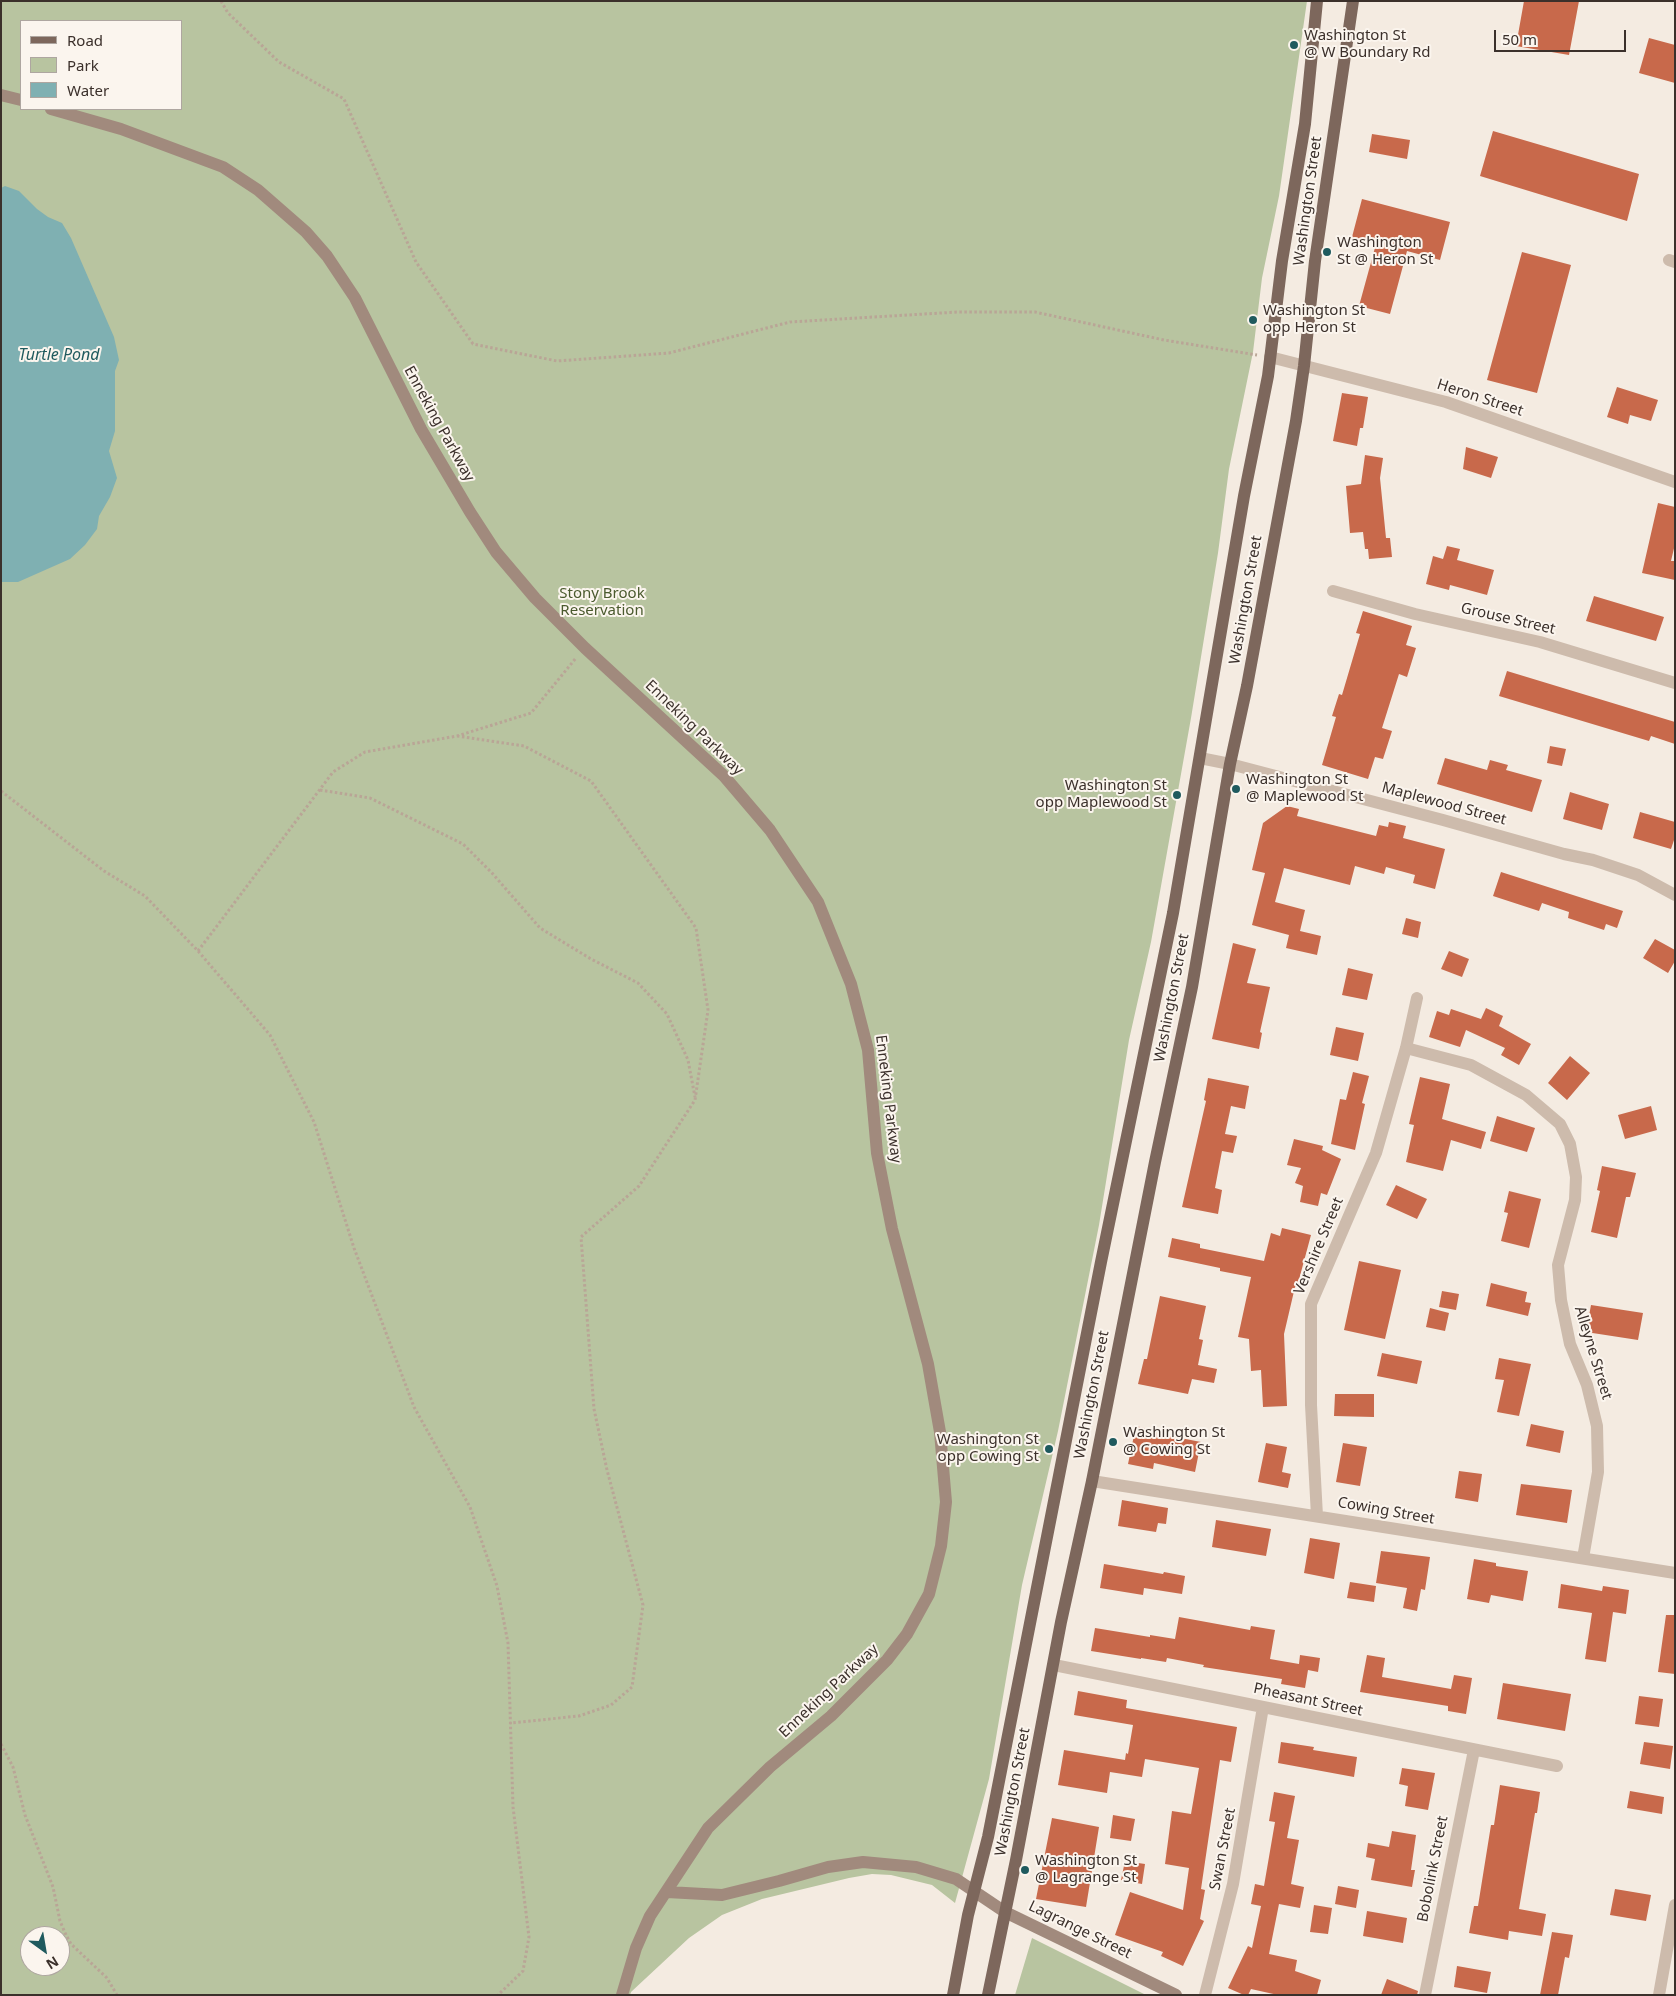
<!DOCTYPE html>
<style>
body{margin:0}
#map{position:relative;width:1676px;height:1996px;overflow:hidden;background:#f4ebe1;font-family:"Noto Sans",sans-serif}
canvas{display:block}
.frame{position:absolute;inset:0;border:2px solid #3b302b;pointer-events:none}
.legend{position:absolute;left:20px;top:20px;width:162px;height:90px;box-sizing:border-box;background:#fbf5ee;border:1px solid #aea6a0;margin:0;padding:6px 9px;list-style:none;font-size:15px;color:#3b302b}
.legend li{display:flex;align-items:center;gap:10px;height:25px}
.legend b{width:25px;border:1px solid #aea6a0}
.north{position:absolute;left:20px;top:1926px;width:50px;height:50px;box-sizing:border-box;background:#fbf5ee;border:1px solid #aea6a0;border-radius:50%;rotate:148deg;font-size:14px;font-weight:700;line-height:20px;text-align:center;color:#3b302b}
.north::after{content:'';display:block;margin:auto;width:18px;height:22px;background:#1f5a5e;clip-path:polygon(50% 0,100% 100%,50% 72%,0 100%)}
.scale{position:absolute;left:1494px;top:30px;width:132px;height:22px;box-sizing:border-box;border:2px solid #3b302b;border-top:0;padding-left:6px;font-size:15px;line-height:18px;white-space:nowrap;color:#3b302b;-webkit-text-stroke:4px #fbf5ee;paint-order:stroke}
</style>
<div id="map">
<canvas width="1676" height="1996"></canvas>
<div class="frame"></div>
<ul class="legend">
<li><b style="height:6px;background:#7d675c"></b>Road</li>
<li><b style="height:14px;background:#b8c4a0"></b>Park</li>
<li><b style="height:14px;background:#7fb0b2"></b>Water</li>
</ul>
<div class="north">N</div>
<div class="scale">50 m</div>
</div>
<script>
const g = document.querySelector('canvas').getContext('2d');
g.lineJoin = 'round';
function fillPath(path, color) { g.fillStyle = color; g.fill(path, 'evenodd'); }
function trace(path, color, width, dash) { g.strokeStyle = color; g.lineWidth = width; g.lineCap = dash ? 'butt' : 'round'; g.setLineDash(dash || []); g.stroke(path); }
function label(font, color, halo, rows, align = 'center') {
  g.font = font + ' "Noto Sans",sans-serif'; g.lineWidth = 4; g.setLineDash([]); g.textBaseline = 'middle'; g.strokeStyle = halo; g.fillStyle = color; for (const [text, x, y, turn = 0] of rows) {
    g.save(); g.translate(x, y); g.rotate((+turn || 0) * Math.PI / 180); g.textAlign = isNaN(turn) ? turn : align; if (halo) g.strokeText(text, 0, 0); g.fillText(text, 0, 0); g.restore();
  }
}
fillPath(new Path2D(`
 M1,1h1306l-28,195 -17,82 -9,74 -24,117 -11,84 -27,165 -40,224 -22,98 -30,185 -41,206 -36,154 -33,194 -34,124 -23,-18 -41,-10 -19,-1 -23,4 -87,21 -40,16 -33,23 -58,54 -1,3h-629zM21,21h160v88h-160zM30,1936h30v30h-30z
 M1032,1938l114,57h-131z`), '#b8c4a0');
fillPath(new Path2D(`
 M5,186l14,5 18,18 11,8 14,6 9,15 43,99 5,23 -4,11v60l-6,20 8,27 -7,19 -11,19 -2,13 -12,16 -15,14 -52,23h-17v-394z`), '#7fb0b2');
fillPath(new Path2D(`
 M1524,1h55l-10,54 -53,-9z
 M1649,38l26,7v38l-36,-10z
 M1493,131l146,43 -12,47 -147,-45z
 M1372,134l38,6 -3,19 -38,-7z
 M1362,199l88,23 -10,38 -33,-9 -17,63 -31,-8 17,-62 -24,-7z
 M1522,252l49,13 -34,128 -50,-13z
 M1617,387l41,13 -7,21 -21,-6 -2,9 -21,-7z
 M1342,393l26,4 -5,31h-3l-3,18 -24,-5z
 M1466,447l32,10 -7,21 -28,-9z
 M1365,455l18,3 -3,20 6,60h4l2,19 -23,2 -1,-10h-3l-2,-17 -13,1 -4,-47 15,-2z
 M1658,503l17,4v37l-4,17h4v19l-33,-7z
 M1447,546l13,3 -3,11 37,10 -7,25 -37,-10 -1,5 -23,-6 7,-28 10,3z
 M1594,596l70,21 -8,24 -70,-20z
 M1363,611l49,15 -6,19 10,3 -9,29 -8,-3 -17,54 10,3 -9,28 -8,-2 -7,22 -46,-14 14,-48 -4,-1 7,-22 3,1 18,-61 -4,-1z
 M1507,671l168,51v22l-24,-8 -2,5 -150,-45z
 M1550,746l16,3 -4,17 -15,-3z
 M1445,758l42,12 3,-10 18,5 -2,5 36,10 -10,32 -95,-28z
 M1570,792l39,12 -7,26 -39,-11z
 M1287,806l12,3 -2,7 79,20 3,-11 9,2 1,-5 17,4 -3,12 42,11 -10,40 -22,-6 2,-8 -29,-8 -2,7 -29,-8 -5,19 -66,-17 -9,34 30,8 -5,21 21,5 -4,19 -31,-7 3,-13 -37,-10 13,-52 -13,-3 11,-47z
 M1640,812l35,10v15l-4,12 -38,-11z
 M1501,872l122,39 -6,17 -11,-4 -2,6 -36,-12 1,-6 -27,-9 -3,8 -46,-15z
 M1406,918l15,4 -3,16 -16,-4z
 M1655,939l20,11v11l-7,12 -25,-15z
 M1233,943l23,6 -9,34 23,4 -10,45 2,1 -3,16 -47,-10z
 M1449,951l20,8 -7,18 -21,-8z
 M1348,968l25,6 -6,26 -25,-5z
 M1486,1008l17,8 -4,10 32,18 -12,21 -18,-10 4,-7 -39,-18 -6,17 -31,-10 8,-26 12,4 2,-6 30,10z
 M1336,1027l28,6 -6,28 -28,-6z
 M1570,1056l20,17 -23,27 -19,-17z
 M1353,1072l16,4 -7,27 3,1 -10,46 -24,-6 9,-45 6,1z
 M1420,1077l30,7 -8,35 44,13 -5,17 -30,-9 -8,31 -37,-9 8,-37 -5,-1z
 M1208,1078l41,8 -4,23 -14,-3 -6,28 12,2 -4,17 -11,-2 -7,37 7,2 -4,24 -36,-7 24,-106 -2,-1z
 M1651,1106l6,24 -32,9 -7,-24z
 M1497,1116l38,12 -8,24 -37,-11z
 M1294,1139l29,7 -1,4 19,9 -14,36 -6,-2 -3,13 -18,-4 3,-16 -8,-3 6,-15 -14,-3z
 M1602,1166l34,7 -6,24h-4l-9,41 -26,-6 9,-41 -3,-1z
 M1396,1185l31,14 -10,20 -31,-14z
 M1509,1191l32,8 -12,49 -28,-7 7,-28 -4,-1z
 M1282,1228l29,7 -14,52h-2l-11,47 3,72 -24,1 -2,-37 -10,1 -2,-32 -11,-2 13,-60 -31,-6v-3l-52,-11 4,-19 28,6v4l64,13 7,-28 9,3z
 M1359,1261l42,9 -16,69 -41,-9z
 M1491,1283l36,9 -2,10 6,1 -3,13 -42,-10z
 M1442,1291l17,3 -3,16 -17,-3z
 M1160,1296l46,10 -7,33 4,1 -5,25 19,4 -3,14 -22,-4 -4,15 -50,-10 6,-25h3z
 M1591,1305l52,8 -5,27 -52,-8z
 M1430,1308l19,5 -4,18 -19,-4z
 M1382,1353l40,8 -5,23 -40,-8z
 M1499,1358l32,6 -12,52 -22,-4 7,-32 -9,-1z
 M1335,1394h39v23l-40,-1z
 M1531,1424l33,7 -4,22 -34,-7z
 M1136,1426l24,6v2l41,8 -6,30 -41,-9 -1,6 -25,-5z
 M1266,1443l21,4 -5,25 9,2 -3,14 -30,-6z
 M1343,1443l24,4 -7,39 -24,-4z
 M1459,1471l23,3 -4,28 -23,-4z
 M1521,1484l51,6 -5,33 -51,-8z
 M1122,1500l46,8 -2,16 -8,-1 -2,9 -38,-6z
 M1216,1520l55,9 -5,27 -54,-9z
 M1310,1538l30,5 -6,36 -30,-6z
 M1381,1551l49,6 -5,33 -4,-1 -4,22 -14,-3 4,-20 -31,-5z
 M1474,1559l22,4v3l32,5 -5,30 -32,-6 -2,8 -22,-4z
 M1104,1564l59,10 1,-2 21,4 -3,18 -38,-6 -1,7 -43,-7z
 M1350,1582l26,4 -2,16 -27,-4z
 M1561,1584l41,7 1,-5 26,4 -3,24 -13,-2 -7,50 -21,-3 7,-46 -34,-5z
 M1666,1615h9v59l-17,-2z
 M1179,1617l71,13 1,-4 24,4 -5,29 29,5 1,-9 20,3 -2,14 -10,-2 -3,18 -24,-4 1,-5 -79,-12 1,-2 -37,-7 -1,4 -25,-4v1l-50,-8 4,-23 55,9v-2l25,4z
 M1367,1655l18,3 -3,19 69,12 3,-14 18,3 -6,36 -18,-3v-5l-88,-14z
 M1503,1683l68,11 -6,37 -68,-12z
 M1078,1691l49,9 -1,8 111,19 -6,35 -11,-2 -19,129 4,1 -5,29 4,2 -21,45 -22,-10 2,-4 -48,-17 15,-43 53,18 6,-42 -24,-4 7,-53 19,3 8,-46 -54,-9 -3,18 -32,-5 -3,21 -49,-8 6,-35 61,10 1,-7 2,1 5,-29 -59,-10z
 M1639,1696l24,3 -4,28 -24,-3z
 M1281,1742l33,5 -1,3 44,7 -3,20 -76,-14z
 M1644,1742l29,4 -3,23 -30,-5z
 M1402,1768l33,5 -7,37 -23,-4 3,-20 -9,-2z
 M1500,1785l40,7 -3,21h-2l-16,96 27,5 -4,22 -33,-5 -1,9 -39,-7 5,-27h4l13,-81h3z
 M1630,1791l34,6 -2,17 -35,-6z
 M1274,1792l21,4 -8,42 12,2 -8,44 13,3 -4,21 -21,-4 -10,50 28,6 -2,11 26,9 -4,15h-39l-27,-6 -3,6h-4l-16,-7 20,-42 4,2 9,-42 -10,-2 4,-20 9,2 11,-64 -6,-1z
 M1113,1815l22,4 -4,22 -21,-3z
 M1052,1818l47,9 -13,80 -50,-8z
 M1392,1831l24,4 -5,35h4l-3,17 -41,-7 4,-21 -9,-2 2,-14 21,4z
 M1125,1861l20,3 -3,20 -21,-4z
 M1338,1886l21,4 -3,18 -21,-4z
 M1615,1889l36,6 -5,26 -36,-6z
 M1314,1905l18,3 -4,26 -18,-2z
 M1367,1911l40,7 -4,25 -40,-7z
 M1552,1932l21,3 -4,23 -4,-1 -7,38h-18z
 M1457,1966l34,6 -4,21 -33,-6z
 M1387,1979l31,12 -1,4h-36z`), '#c8694b');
trace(new Path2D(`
 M221,1l7,12 51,49 65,37 72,163 57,82 84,17 112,-8 121,-31 168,-10h77l129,28 93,15
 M457,736l67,10 67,35 105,147 12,82 -13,90 -56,86 -58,51 13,172 13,61 36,135 -11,82 -21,18 -32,11 -69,7
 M320,790l50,8 93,46 29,29 48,55 51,31 47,24 29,31 21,46 7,37
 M1,791l103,80 41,25 53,55 72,84 44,87 40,126 60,159 56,100 27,79 11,57 5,164 16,130 -6,34 -25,24
 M198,951l135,-179 32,-20 92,-16 74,-23 45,-55
 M1,1744l12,23 12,48 28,72 7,34 6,14 5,9 36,34 10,17`), '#b9a596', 3, [2.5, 2.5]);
trace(new Path2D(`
 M1669,260l6,2
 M1270,357l176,45 229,80
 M1333,591l82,23 125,28 135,41
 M1200,758l30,6 213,56 121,34 29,6 45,15 37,20
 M1406,1048l65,17 55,30 34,29 10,20 6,33 -1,23 -17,65 3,35 9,44 17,41 10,41 1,46 -15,86
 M1092,1481l583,92
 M1317,1516l-6,-111v-101l65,-151 30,-105 11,-50
 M1054,1665l503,101
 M1205,1995l28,-111 30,-177
 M1425,1995l49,-245
 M1659,1995l16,-90`), '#cdbbac', 12);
trace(new Path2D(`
 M1,95l20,5
 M51,109l70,20 102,38 35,23 48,42 21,24 28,42 66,131 49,83 26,40 39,46 50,50 139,128 46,54 48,72 33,82 17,66 9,103 15,76 36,135 12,68 6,70 -5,44 -12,48 -22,40 -20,26 -56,56 -61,51 -62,61 -58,88 -14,32 -14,47
 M667,1892l55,3 57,-14 49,-14 35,-5 53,5 40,12 49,33 171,83`), '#a18a7d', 12);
trace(new Path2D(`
 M953,1995l15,-80 20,-78 113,-575 72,-349 71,-417 24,-120 14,-115 23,-137 12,-123
 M988,1995l28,-135 45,-238 31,-141 63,-319 37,-175 38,-223 17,-78 49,-265 8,-55 11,-105 38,-260`), '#7d675c', 12);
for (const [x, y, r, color] of [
 [1294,45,5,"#1f5a5e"],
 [1327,252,5,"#1f5a5e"],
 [1253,320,5,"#1f5a5e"],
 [1236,789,5,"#1f5a5e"],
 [1177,795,5,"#1f5a5e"],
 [1113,1442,5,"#1f5a5e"],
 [1049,1449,5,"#1f5a5e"],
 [1025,1870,5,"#1f5a5e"]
]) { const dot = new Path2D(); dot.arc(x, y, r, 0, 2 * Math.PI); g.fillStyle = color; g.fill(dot); trace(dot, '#fbf5ee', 2); }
label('15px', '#3b302b', '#fbf5ee', [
 ["Washington St",1304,36],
 ["@ W Boundary Rd",1304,53],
 ["Washington",1337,243],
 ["St @ Heron St",1337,260],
 ["Washington St",1263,311],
 ["opp Heron St",1263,328],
 ["Washington St",1246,780],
 ["@ Maplewood St",1246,797],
 ["Washington St",1167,786,"right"],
 ["opp Maplewood St",1167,803,"right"],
 ["Washington St",1123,1433],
 ["@ Cowing St",1123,1450],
 ["Washington St",1039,1440,"right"],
 ["opp Cowing St",1039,1457,"right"],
 ["Washington St",1035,1861],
 ["@ Lagrange St",1035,1878]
], 'left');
label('15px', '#3b302b', '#fbf5ee', [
 ["Washington Street",1308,201,-82],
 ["Heron Street",1480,398,18],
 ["Enneking Parkway",439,424,61],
 ["Washington Street",1246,600,-80],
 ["Grouse Street",1508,619,13],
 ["Enneking Parkway",694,728,44],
 ["Maplewood Street",1444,804,15],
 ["Washington Street",1172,998,-79],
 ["Enneking Parkway",888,1099,83],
 ["Vershire Street",1319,1246,-67],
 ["Alleyne Street",1593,1353,73],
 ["Washington Street",1092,1395,-79],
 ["Cowing Street",1386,1511,10],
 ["Enneking Parkway",829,1691,-43],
 ["Pheasant Street",1308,1700,12],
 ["Washington Street",1013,1792,-79],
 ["Swan Street",1223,1849,-79],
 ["Bobolink Street",1433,1869,-79],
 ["Lagrange Street",1080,1930,26]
]);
label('15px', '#4a5a2e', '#fbf5ee', [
 ["Stony Brook",602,594],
 ["Reservation",602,611]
]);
label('italic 16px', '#1f5a5e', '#fbf5ee', [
 ["Turtle Pond",59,355]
]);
</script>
